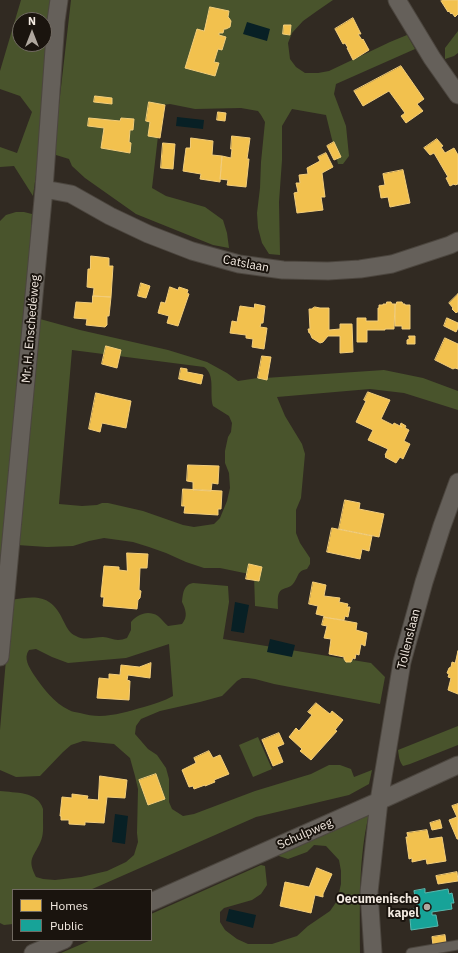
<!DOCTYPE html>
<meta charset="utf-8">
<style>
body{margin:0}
#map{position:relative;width:458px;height:953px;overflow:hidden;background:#312a22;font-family:"IBM Plex Sans",sans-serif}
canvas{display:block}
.legend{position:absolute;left:12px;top:889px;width:140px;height:52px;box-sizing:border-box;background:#1a140e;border:1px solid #716a62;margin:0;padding:5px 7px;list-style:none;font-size:12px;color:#f3eae1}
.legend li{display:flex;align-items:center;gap:8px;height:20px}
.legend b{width:20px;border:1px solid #716a62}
.north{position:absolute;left:12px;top:12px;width:40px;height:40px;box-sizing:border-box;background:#1a140e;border:1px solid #716a62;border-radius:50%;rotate:0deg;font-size:11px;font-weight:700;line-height:16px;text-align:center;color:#f3eae1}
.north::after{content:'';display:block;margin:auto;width:14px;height:18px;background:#afa79e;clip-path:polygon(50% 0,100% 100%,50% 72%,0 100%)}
</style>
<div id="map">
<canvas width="458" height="953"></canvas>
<ul class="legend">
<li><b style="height:11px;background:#f2c14e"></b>Homes</li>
<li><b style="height:11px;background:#17a398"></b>Public</li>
</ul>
<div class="north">N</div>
</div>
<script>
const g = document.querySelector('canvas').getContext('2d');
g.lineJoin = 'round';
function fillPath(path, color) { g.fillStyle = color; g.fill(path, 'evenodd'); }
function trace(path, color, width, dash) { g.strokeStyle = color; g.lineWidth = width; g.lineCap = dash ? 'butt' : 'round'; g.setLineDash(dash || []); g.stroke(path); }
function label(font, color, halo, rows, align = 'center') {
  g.font = font + ' "IBM Plex Sans",sans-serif'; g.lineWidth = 4; g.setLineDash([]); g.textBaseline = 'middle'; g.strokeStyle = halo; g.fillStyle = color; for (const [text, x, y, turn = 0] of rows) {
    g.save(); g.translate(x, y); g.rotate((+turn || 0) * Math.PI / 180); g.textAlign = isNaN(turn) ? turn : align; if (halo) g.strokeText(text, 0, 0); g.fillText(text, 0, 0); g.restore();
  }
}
fillPath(new Path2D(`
 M21,0h31l-13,153 -6,43 -19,-30 -14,1v-20l17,6 15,-41 -12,-16 -20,-7v-18zM20,20h24v24h-24z
 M71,0h262l-16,11 -14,10 -11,12 -4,10 2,16 6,8 9,6h13l11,-2 61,-29 17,-7 8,14 -79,35 -2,10 12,32 3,30 -6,8h-5l-12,-49 -34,-6 -10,17v34l-3,42 1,53 -11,-1 -7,-11 -4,-15 -1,-15 3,-25 1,-26 4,-40 -4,-7 -3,-4 -17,-3 -46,1 -25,-5 -8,1 -1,5 -9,78 14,8 39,11 18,13 4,13 2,15 -16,-3 -77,-31 -51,-36 -13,-12 -3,-7 -13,-4 -2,-7 2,-17z
 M458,31v22l-4,3 -9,3v-11z
 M16,212h8l8,2 -9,136 -23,250v-379l6,-6z
 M40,319l40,11 88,20 39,12 20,11 11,8 20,-3h7l119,-8 39,8 35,13v19l-54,-17 -34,-4 -93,8 8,19 17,28 3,10 -4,44 -5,12v23l4,10 10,15v6l-3,5c-11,2 -8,9 -15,16 -4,4 -10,2 -13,8 -2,4 -1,12 -1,16l-23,-3 -1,-31 -34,-7h-16l-18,-6 -20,-9 -17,-6 -16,-5 -29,-4 -15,3 -16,5 -26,1 -30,-2zM72,350l132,17c12,8 5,26 9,39l16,10 3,7 -1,9 -3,5 -3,14v12l4,10 1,15 -3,13 -7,17 -6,6 -20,3 -11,-2 -40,-14 -35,-8h-6l-5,2 -15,1 -23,-2z
 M193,583l35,3 1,16 -6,37 148,24 14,14 -5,27 -106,-20 -19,-5 -7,-1h-6l-5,3 -15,15 -22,6 -40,9 -19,8 -5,7 -1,8 13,15 9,6 9,13 3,11v23l3,7 11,7 11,-2 61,-23 56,-17 18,-9h11l11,4 3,8 18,-7 -3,14 -20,11 -93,22 -166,73h-77v34l-9,1 -4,-2v-132c15,2 38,0 43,18 0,3 0,7 0,10 0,8 1,16 -3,24 -7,15 -13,16 -4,34l7,2 12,1 26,-3 26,-6 19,-9 8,-7 4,-13 -1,-9 1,-44 -3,-13 -5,-18 -16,-14 -31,-3 -12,4 -8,7 -23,24 -24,1 -16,-7v-40l11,-130c27,-5 41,-5 53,22 3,6 6,12 12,14 8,5 18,1 27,1 5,0 10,3 15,3 3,0 6,-1 9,-2l4,-8v-8c7,-8 17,-12 27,-6 4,3 6,7 10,10l14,-2c6,-7 4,-14 0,-22 1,-8 1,-17 11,-19zM169,644l4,52c-9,5 -19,8 -29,11 -22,6 -41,13 -64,6 -3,-1 -8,-1 -11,-3 -15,-7 -26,-22 -35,-35 -5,-8 -11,-17 -5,-25l7,-1 16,8 16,6 58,-5z
 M458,726v19l-48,19 -7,2c-4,-5 -4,-10 -5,-16z
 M258,737l14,32 -19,8 -14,-32z
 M370,810c-12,46 -10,96 -10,143h-299l30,-13h60v-26l110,-49 4,1 2,19 -6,9 -9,6 -28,8 -4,4v10l5,8 12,9 11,5h24l25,-8 11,-10 22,-15 7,-10 4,-17v-13l-2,-11 -13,-14 -12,-1 -7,7 -19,7 -9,-3 -12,-14z`), '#49542c');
fillPath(new Path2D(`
 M247,22l23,7 -3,12 -24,-7z
 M177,117l27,3 -1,9 -27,-3z
 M235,602l14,3 -5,28 -13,-2z
 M270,639l25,6 -3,12 -25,-5z
 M115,814l13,2 -3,28 -13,-2z
 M229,909l27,6 -3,13 -27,-7z`), '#082025');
const homes = new Path2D(`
 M442,0h16v14l-3,3 -3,-4 -1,1 -2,-3 -1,1 -7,-11z
 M210,7l19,4 -1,6 1,1 2,3 -1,6 -4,2h-2l-1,4h-4v2l7,2 -4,13 -4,-1 -4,13 5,1 -4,13 -30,-8 12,-39 7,2z
 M353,18l8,16h-3l4,6 1,-1 6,11 -16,10 -6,-12h1l-3,-5 -2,1 -8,-15z
 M284,25h7l-1,10 -7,-1z
 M401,66l23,33 -7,5 6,7 -17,12 -5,-7 4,-3 -16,-22 -26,15 -9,-15z
 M95,96l17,2v6l-18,-2z
 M149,102l16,3 -5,33 -12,-2 2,-14 -4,-1z
 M218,112l8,1 -1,8 -8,-1z
 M89,118l31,3 1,-3 13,1 -1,11h-3l-1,12 2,1 -1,10 -29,-5 3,-20 -16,-2z
 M232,136l18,2 -3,21h2l-3,28 -19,-2 1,-5 -8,-1 2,-23 9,2 1,-9h-1z
 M191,138l22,3 -1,14 10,1 -2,26 -20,-3 1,-5 -18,-3 3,-23h4z
 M437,139l6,7 -2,1 4,6 9,-5 4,7v27l-1,1 1,1 -3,1 -1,-1 -4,2 -4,-8 2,-1 -14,-24 -4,2 -6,-7z
 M334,142l7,15 -7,3 -7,-14z
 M163,143l12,1 -2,25 -12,-1z
 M326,153l7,14 -11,6 3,24h-4l2,13 -26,3 -3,-20 4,-1 -2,-9h4l-1,-8 9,-1 -1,-6 13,-7 -2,-4z
 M403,170l7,33 -20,4 -2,-10 -7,1 -2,-12 6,-1 -2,-11z
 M91,256l18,2v8h4l-2,31 -18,-1 1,-8 -7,-1 1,-18h2z
 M141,283l9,3 -4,12 -8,-2z
 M170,287l8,3 1,-3 9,3 -1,3 2,1 -11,32 -11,-3 2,-7 -11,-3 3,-11 4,1z
 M458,294v18h-1l-1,1 -4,-4 1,-1 -4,-5z
 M93,296l18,1 -2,19h-2v9l-2,2 -19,-2 1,-6 -13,-1 2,-16 16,1z
 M387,302h4l1,2h3l-1,25h-9v1h-18v12h-10v-24h9v3h12v-13h1v-3h4v-1h3z
 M397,302h5l1,2h2v1h5v24h-8v-3h-7v-22h1z
 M255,304l10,2 -2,17h-2l-1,4 7,1 -3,21 -12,-2 1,-8 -7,-1v-3l-16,-2 2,-12 5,1 3,-16 14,2z
 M315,307l5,1h9v22l11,-1v-5h12l1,28 -13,1v-17h-12l-5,6 -3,1 -8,-5 -2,-5h-1l-1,-4h2l-1,-20h2z
 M447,318l11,5v5l-2,4 -12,-6z
 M409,336h6v8h-8v-4l2,-1z
 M445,338l13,6v25l-3,-1 -2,1 -18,-9z
 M106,346l15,4 -4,18 -15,-4z
 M262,356l9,1 -4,23 -9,-2z
 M181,368l6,1v3l16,3 -2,9 -22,-5z
 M368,392l22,8 -9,19 12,6 1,-2 8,4 -2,-1 1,-3 5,3 -1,2 4,2 -5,11 6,3 -7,15 -3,-2 -4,6 -11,-6 1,-1 -1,-1 3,-6 -20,-9 5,-10 -17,-8 10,-21 -2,-1z
 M96,393l35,8 -5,27 -24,-5 -2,9 -11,-3z
 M188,465l31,1 -1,18 -6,-1 -1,8 -18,-1v-8l-6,-1z
 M183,489l39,2 -1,18h-3v6l-34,-2 1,-7h-3z
 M345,500l15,3 -1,6 25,5 -5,23 -40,-8z
 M332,528l40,8 -3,15 -7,-2 -2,10 -33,-7z
 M127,553l21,1 -1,14h-7l-1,22 2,1 -1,7 -2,2 -1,9 -34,-3 1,-9h-3v-2l3,-29 15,1v3l8,1z
 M249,564l13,3 -3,14 -13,-2z
 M313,582l13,3 -2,11 16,2 -1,4 9,2 -1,3h3l-2,10 -3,-1 -1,4 -16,-2 -4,-1v-1l-8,-2 2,-8 -9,-2z
 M324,617l33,6 -1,7 11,3 -2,13 -4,-2 -2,11 -3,-1 -1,5 -2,-1 -2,4h-5l-2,-3v-2l-15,-3 2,-15 -7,-1 3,-12 -5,-1z
 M458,651v43l-10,-4 3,-12 -3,-1 1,-3 -2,-1 2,-5 2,-1 1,-5 3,1z
 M151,663l-1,15 -22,-3 -1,5 3,1 -1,19 -32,-2 2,-20 10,1v-5l11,1 1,-10 18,2z
 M316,703l14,11 2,-3 11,9 -8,10 2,1 -26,29 -11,-9 2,-2 -13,-12 7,-9 3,3 13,-16 -4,-3z
 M279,733l5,11 -7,3 6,15 -10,4 -11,-26z
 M209,751l4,7 7,-3 9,19 -15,6 1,2 -10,4v-1l-11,4 -1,-3 -4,1 -7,-17 14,-7 -2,-5z
 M156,774l9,25 -17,6 -9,-25z
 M100,776l27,4 -2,18 -18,-1 -3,26 -19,-1v3l-16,-1v-4h-8v-4h-1l2,-19 10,1v-4l16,2 -1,3 11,1z
 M458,804v35h-1l-8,-19 8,-3 -5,-11z
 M440,820l2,8 -10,2 -2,-7z
 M427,830l2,9 13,-2 4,24 -19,3 -1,-5 -14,3v-4l-3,1 -3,-22h2l-1,-4z
 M317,868l15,6 -9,20v3l-8,-2 -4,18 -31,-7 5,-24 24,5z
 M457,872l1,9 -20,3 -2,-8z
 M445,935l1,8 -13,2 -1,-8z`);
fillPath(homes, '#f2c14e');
trace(homes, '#f2cd7a', 1);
const public = new Path2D(`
 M425,889v4l23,-4 1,5 3,-1 2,10h-3l1,6 -20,3v3h4l2,11 -27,4 -1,-11h2l-2,-10 7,-1 -3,-17z`);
fillPath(public, '#17a398');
trace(public, '#59b8ae', 1);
const lane = new Path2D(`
 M411,953l47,-8`);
const street = new Path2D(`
 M397,0l35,58 26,37
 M44,189l27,5 39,22 38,18 44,17 47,13 44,6 45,1 32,-2 32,-5 58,-19 8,-4
 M0,657l44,-468 12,-168 3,-21
 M151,902l228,-101 79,-36
 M33,953l31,-13
 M373,953l-4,-61 10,-91 23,-139 22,-80 18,-56 16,-44`);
trace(lane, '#4c463f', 11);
trace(street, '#4c463f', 19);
trace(lane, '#65605a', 9);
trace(street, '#65605a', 17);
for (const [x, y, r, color] of [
 [427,907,4,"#afa79e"]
]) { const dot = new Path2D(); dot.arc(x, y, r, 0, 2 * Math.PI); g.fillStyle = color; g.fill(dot); trace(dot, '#1a140e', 1.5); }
label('12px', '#f3eae1', '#1a140e', [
 ["Catslaan",246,264,11],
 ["Mr. H. Enschedéweg",31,329,-85],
 ["Tollenslaan",409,639,-76],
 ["Schulpweg",305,834,-24]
]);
label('bold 12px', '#f3eae1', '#1a140e', [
 ["Oecumenische",419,900],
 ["kapel",419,914]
], 'right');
</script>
